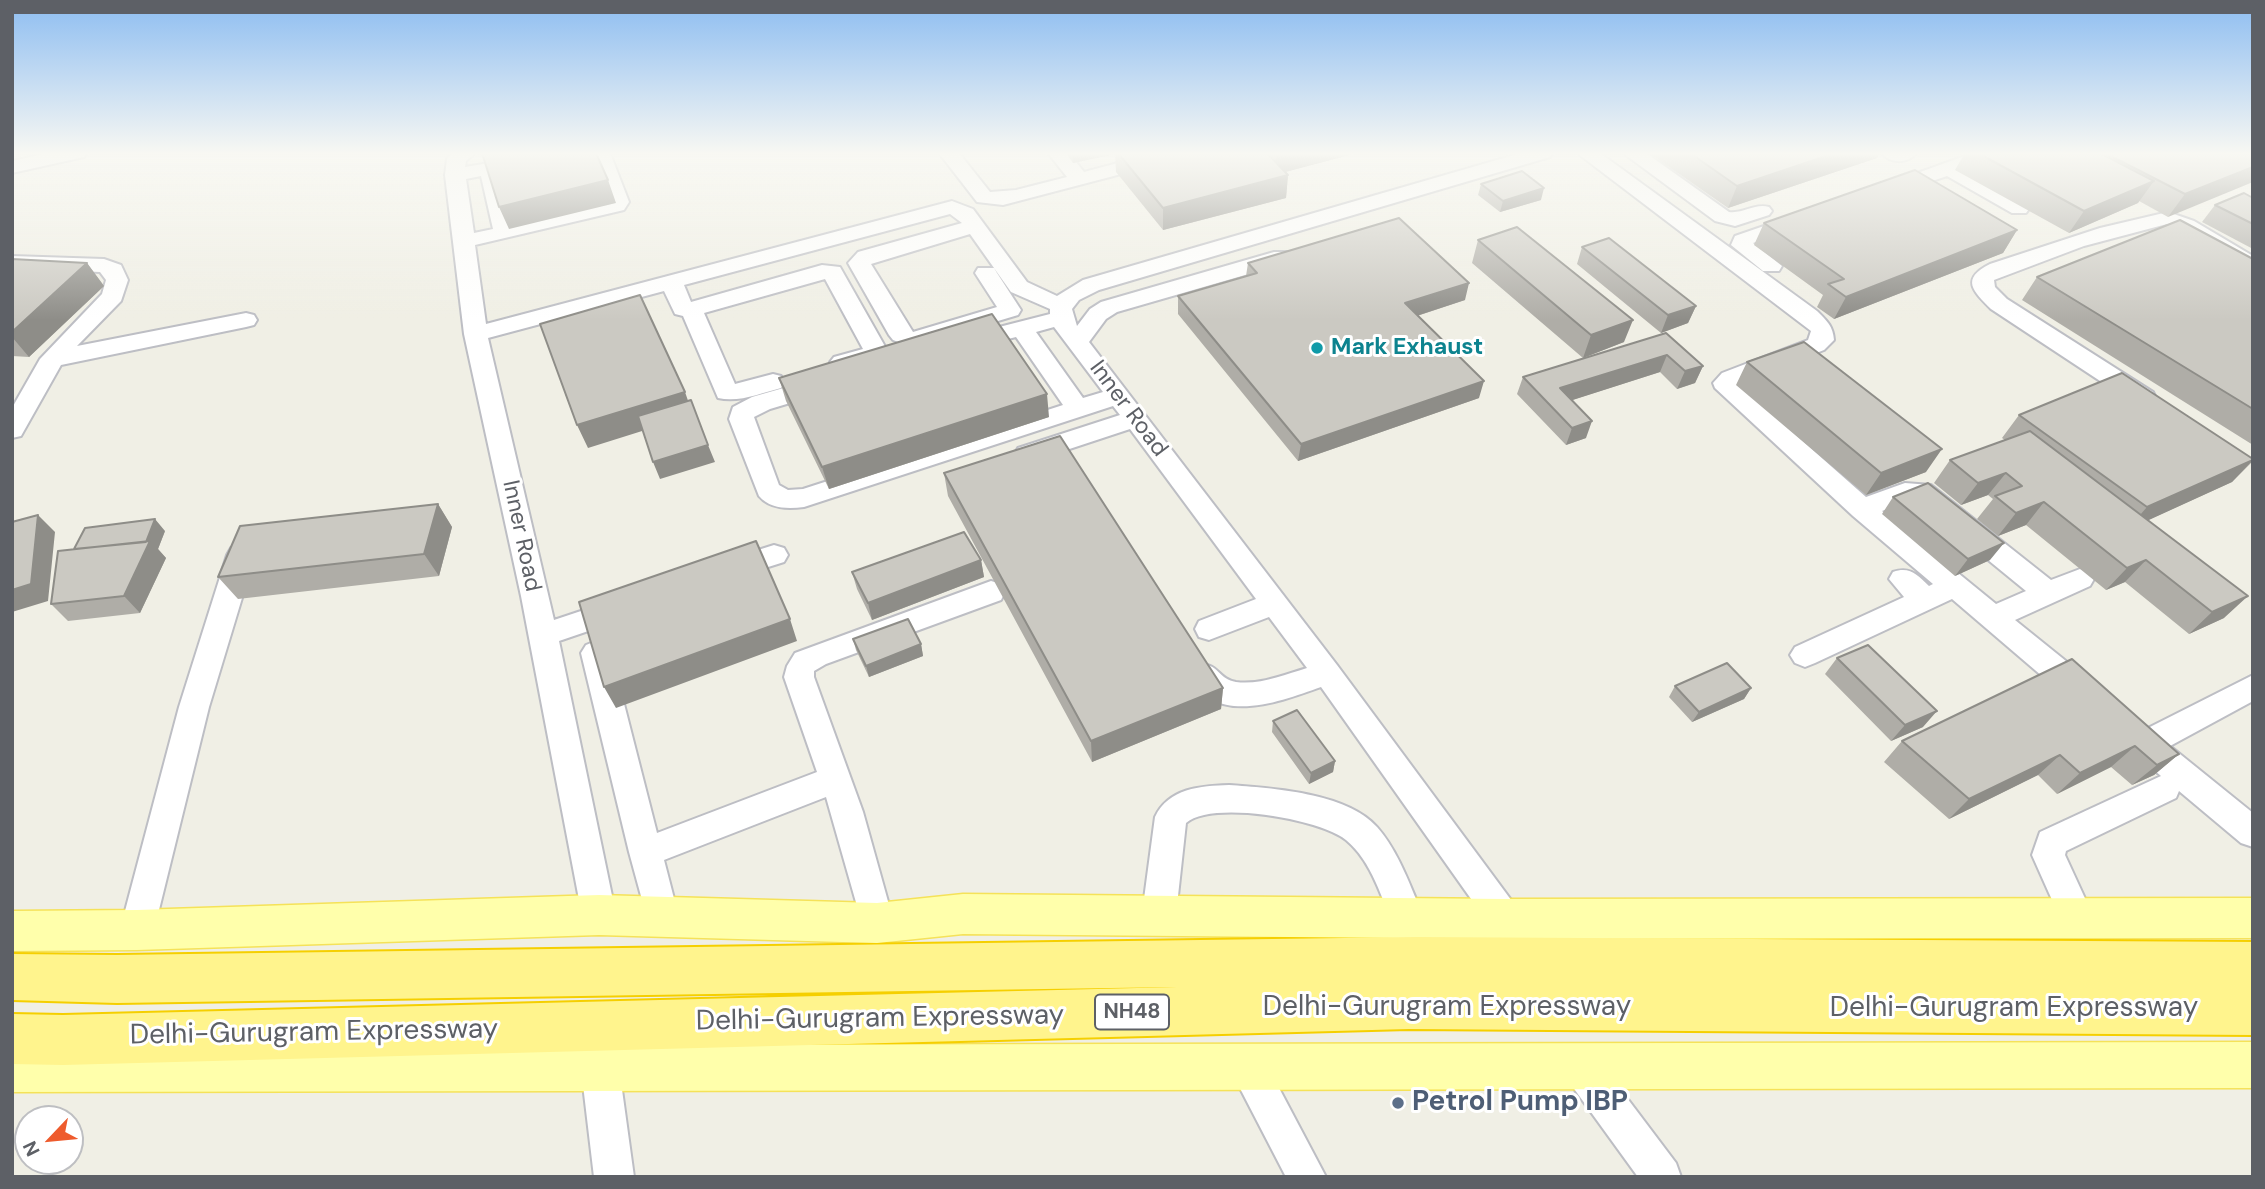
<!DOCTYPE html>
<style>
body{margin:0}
#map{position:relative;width:2265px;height:1189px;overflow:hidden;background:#f0efe5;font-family:"DM Sans",sans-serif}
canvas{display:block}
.frame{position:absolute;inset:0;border:14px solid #5d6066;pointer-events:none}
.north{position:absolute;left:14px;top:1105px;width:70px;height:70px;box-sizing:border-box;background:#fff;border:2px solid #bebfc2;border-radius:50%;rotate:244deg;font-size:19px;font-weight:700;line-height:28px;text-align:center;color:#5d6066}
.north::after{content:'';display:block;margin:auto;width:24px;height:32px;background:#ee5b2d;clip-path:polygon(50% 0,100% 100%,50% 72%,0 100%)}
</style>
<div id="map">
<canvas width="2265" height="1189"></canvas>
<div class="frame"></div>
<div class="north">N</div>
</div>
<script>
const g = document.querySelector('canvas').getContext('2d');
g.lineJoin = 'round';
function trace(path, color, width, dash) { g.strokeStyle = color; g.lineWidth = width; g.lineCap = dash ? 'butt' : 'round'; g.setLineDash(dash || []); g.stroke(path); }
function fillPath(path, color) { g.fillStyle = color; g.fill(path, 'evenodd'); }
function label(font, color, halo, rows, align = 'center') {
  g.font = font + ' "DM Sans",sans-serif'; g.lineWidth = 6; g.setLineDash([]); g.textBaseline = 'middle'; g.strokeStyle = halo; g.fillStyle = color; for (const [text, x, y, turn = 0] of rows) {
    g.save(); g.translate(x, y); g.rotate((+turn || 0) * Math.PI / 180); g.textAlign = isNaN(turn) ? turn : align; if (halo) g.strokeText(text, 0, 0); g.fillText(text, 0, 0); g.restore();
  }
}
const minor = new Path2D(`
 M48,153h39l-3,4 -72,16v-12z
 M452,153h23l-9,8 -1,6 24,-4 7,2 16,59 97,-22 -19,-49h20l19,49 -5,8 -149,35 11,79 466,-123 21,8 54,73 30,14 26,-16 438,-127h32l-3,4 -451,133 -20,10 -7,9 5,17 13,-17 11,-7 173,-50h16l3,5 -3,5 -173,50 -11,7 -17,23 248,323 180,243 5,11 -5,11 -12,5 -12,-5 -172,-243c-42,15 -106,40 -133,-12l5,-8c25,-9 23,12 43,15 24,3 48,-7 71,-14l-38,-51 -60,23 -10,-3 -4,-8 4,-8 57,-22 -126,-170 -103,34 -9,-3 -4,-6 4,-6 102,-33 -7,-9 -309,101c-16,2 -34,2 -45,-11l-30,-77 4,-12 19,-10 70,-20 8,2 4,6 -4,6 -60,18 -16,8 25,68 9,5 15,-1 260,-84 -47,-68 -48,12 -8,-2 -4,-5 4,-5 90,-23v-5l-39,-17 -41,-58 -99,30 42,68 84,-25 -22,-34 3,-5h16l3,5 24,37 -3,5 -107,32 -18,-7 -4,-5 -41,-72 10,-11 104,-29 -12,-9 -266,71 7,17 131,-37 18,2 47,83 -7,9 -38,11 -8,-3 -4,-5 4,-5 29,-8 -38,-70 -121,34 31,71 38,-10 8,2 4,6 -4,6c-20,5 -42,15 -63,10l-35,-82 -8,-2 -11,-23 -176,47 66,282 36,-12 10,3 4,8 -4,8 -41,14 57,274 -5,11 -12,5 -12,-5 -5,-11 -61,-319 -57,-262 -19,-159 2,-16zM481,176l12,53 -19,4 -8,-54zM1054,327l49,65 -20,6 -47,-66z
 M939,153h20l31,39 26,-2 51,-13 -19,-24h21l15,19 71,-19h34l-3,4 -183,48 -26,-3z
 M1577,153h23l217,158c10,10 16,15 17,29l-10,10 -86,34 128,113 39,-14 26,2 120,95 29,-11 10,3 4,7 -4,7 -75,34 77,62 4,9 -4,9 -11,3 -11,-3 -118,-101 -137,64 -10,4 -10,-4 -5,-8 5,-8 109,-50 -15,-18 4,-7c17,-6 24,3 36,14l4,-2 -80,-68 -138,-128 -2,-5 9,-10 86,-33 3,-9zM1907,501h9l110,90 -30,13 -114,-93z
 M1623,153h23l83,59c14,2 26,-9 40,-5l3,4 -3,4 -34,11 -20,-5z
 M1881,153h36c-10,11 -26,11 -36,0z
 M1973,153h30l-3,4 -35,13 61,35 3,4 -3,4h-14l-65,-37 -56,19 -7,-2 -3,-4 3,-4z
 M2168,212l26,9 59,35v15l-86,-47 -83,22 -90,34 1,7 12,12 146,93 3,6 -3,6 -9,2 -9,-2 -144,-95c-18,-18 -31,-30 -1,-45l110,-36z
 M1793,216l7,2 3,4 -3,4 -47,17 29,23 -3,5h-16l-32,-26 4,-9z
 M12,256l92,3 17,6 7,15 -7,21 -44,45 169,-33 8,2 3,5 -3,5 -8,2 -185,38 -40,71 -9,2v-30l28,-49 62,-65 4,-14 -6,-8 -88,-4z
 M241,545l10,3 4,7 -46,152 -55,223 -5,11 -12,5 -12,-5 -5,-11 59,-223 48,-152 4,-7z
 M774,545l10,3 4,7 -4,7 -57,18 -10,-3 -4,-7 4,-7z
 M991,581l10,3 4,8 -4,8 -175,64 -12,7v6l49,135 31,111 -5,11 -12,5 -12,-5 -39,-137 -162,63 15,58 -5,11 -12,5 -12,-5 -21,-77 -48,-199 5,-8 10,-4 10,4 5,8 46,180 160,-61 -33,-95 3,-11 8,-13z
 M2253,675v26l-83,45 83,67v34l-12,-4 -62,-52 -3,7 -110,53 -1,4 29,63 -5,11 -12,5 -12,-5 -33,-74 8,-23 121,-56 -33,-28 -4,-9 4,-9 11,-4 7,3z
 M1229,785c43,3 118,8 148,42 22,25 34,61 47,91l-5,11 -12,5 -12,-5c-13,-29 -23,-68 -49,-89 -25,-21 -135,-40 -160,-17l-10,91 -5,11 -12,5 -12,-5 -5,-11 13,-97c14,-29 45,-31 74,-32z
 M1580,1047l13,6 83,110 5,14h-43l-71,-98 -6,-13 6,-13z
 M1248,1048l13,6 65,123h-40l-57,-110 6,-13z
 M600,1049l13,6 6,13 15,109h-40l-13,-109 6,-13z`);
const major = new Path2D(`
 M963,894l542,5 748,-1v40l-748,1 -542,-5 -86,9 -278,-8 -462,15 -125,1v-40l125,-1 462,-15 278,8z
 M2253,1042v46l-2241,4v-46z`);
const highway = new Path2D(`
 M1417,937l836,5v93l-844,-6 -1346,36 -51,-1v-50l51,1 1114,-28 -1060,16 -105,-3v-46l105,1z`);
trace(minor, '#bdbec4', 4);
trace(major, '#f5e259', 3);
trace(highway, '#f5cf00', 4);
fillPath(minor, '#fff');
fillPath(major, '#ffffab');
fillPath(highway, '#fff48d');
fillPath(new Path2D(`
 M1066,153h291l-72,19 3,3 -2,23 -123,32 -47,-58 -1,-18 -42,9z
 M1649,153h231l-3,5 -149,50z
 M1965,153h288l-85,64 -29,-16 -1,2 -69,30 -114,-63z
 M1481,184l60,16 -41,12 -22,-17z
 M2253,198v51l-51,-27 13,-17z
 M1764,223l253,7 -14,23 -169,66 -17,-12 6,-12 -69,-50z
 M1478,240l146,102 -41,16 -111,-95z
 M1582,247l114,59 -8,17 -27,10 -84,-69z
 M12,259l75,4 17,23 -75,71 -17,-1z
 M2253,259v186l-231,-145 15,-23z
 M1248,263l217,37 -48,16 62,82 -181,63 -120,-147v-18l68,-20z
 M1666,333l37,33 -8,17 -18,6 -17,-17 -88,28 14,38 -20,7 -49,-51 6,-17z
 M1747,362l179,110 -60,23 -130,-110z
 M779,378l270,39 -220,72 -43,-88z
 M2019,415l234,46 -21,21 -84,38 76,98 -35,16 -64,-52 -19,8 -80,-65 -28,11 -21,-17 16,-20 -5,-4 -27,10 -27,-22 16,-23 55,-20 -3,-2z
 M944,473l279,215 -2,21 -129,53 -144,-266z
 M1893,497l97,63 -35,16 -73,-62z
 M438,504l14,23 -13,49 -201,23 -20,-22z
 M165,531l-7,18 8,9 -26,55 -72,8 -17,-17z
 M981,560l3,17 -112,43 -15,-31 -5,-17z
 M853,639l68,5 2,12 -54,21 -13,-27z
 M1837,658l86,69 -32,14 -66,-67z
 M2072,659l107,95 -25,21 -22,10 -21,-18 -54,27 -19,-19 -89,44 -65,-57 18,-21z
 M1675,686l76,2 -7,11 -52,23 -23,-25z
 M1273,721l62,40 -2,11 -24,12 -37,-52z`), '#afada7');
fillPath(new Path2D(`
 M1072,153h43v1l-42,9z
 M1276,153h81l-83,22z
 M1835,153h45l-3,5 -149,50 9,-22z
 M2253,167v15l-85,35 17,-23z
 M1288,175l-2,23 -123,32v-22z
 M608,180l8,23 -107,26 -10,-22z
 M2154,181l-16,22 -69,30 15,-22z
 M1544,188l-3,12 -41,12 3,-11z
 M2017,230l-14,23 -169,66 12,-22z
 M87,263l17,23 -75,71 -17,-20v-5z
 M1469,283l-4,17 -64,21 4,-18z
 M1696,306l-8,17 -27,10 7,-18z
 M1633,320l-9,22 -41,16 8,-23z
 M1667,355l-7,17 -106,34 6,-18z
 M1703,366l-8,17 -18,6 8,-18z
 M1484,381l-5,17 -181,63 3,-17z
 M685,392l8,23 -105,33 -11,-23z
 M1047,394l2,23 -220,72 -7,-22z
 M1592,421l-6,17 -20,7 6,-17z
 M708,445l7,17 -55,17 -7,-17z
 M1942,449l-16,23 -60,23 15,-22z
 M2253,460l-21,22 -105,48 20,-23z
 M2006,473l-18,22 -27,10 17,-22z
 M2044,502l-18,23 -28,11 18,-23z
 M438,504l14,23 -13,49 -15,-22z
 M38,515l17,17 -7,69 -36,11v-22z
 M155,519l10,12 -7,18 8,9 -26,55 -16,-17z
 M2004,543l-14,17 -35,16 13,-17z
 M981,560l3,17 -112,43 -4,-17z
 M2146,560l-21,22 -19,8 21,-22z
 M2248,596l-24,22 -35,16 23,-22z
 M790,619l7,22 -181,67 -12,-21z
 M921,644l2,12 -54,21 -3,-11z
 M1223,688l-2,21 -129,53 -1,-21z
 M1751,688l-7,11 -52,23 7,-10z
 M1937,711l-14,16 -32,14 14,-16z
 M2135,746l-24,21 -54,27 23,-21z
 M2179,754l-25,21 -22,10 25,-20z
 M2060,755l-22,20 -89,44 20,-20z
 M1335,761l-2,11 -24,12 2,-11z`), '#8e8d88');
const building = new Path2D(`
 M482,153h114l12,27 -109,27z
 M1118,153h149l21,22 -125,33z
 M1690,153h145l-98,33z
 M1978,153h122l54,28 -70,30z
 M2105,153h148v14l-68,27z
 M1915,170l102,60 -171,67 -18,-13 16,-5 -80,-56z
 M1522,171l22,17 -41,13 -22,-17z
 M2244,193l9,5v26l-38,-19z
 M1399,218l70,65 -64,20 79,78 -183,63 -123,-148 79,-23 -9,-10z
 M2180,220l73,39v150l-216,-132z
 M1517,227l116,93 -42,15 -113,-95z
 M1609,238l87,68 -28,9 -86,-68z
 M12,259l75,4 -75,69z
 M640,295l45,97 -108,33 -37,-101z
 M992,314l55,80 -225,73 -43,-89z
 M1666,333l37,33 -18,5 -18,-16 -107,33 32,33 -20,7 -49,-51z
 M1804,342l138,107 -61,24 -134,-111z
 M2122,373l131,86v1l-106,47 -128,-92z
 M691,400l17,45 -55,17 -15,-46z
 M2030,431l218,165 -36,16 -66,-52 -19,8 -83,-66 -28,11 -21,-17 27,-10 -16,-13 -28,10 -28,-23z
 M1060,436l163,252 -132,53 -147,-268z
 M1928,483l76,60 -36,16 -75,-62z
 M438,504l-14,50 -206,23 22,-51z
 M38,515l-7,69 -19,6v-68z
 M155,519l-9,23 -72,7 11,-21z
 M964,532l17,28 -113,43 -16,-31z
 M150,541l-26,55 -73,8 7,-53z
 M756,541l34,78 -186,68 -25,-85z
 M908,619l13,25 -55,22 -13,-27z
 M1868,645l69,66 -32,14 -68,-67z
 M2072,659l107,95 -22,11 -22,-19 -55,27 -20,-18 -91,44 -67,-58z
 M1727,663l24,25 -52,24 -24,-26z
 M1297,710l38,51 -24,12 -38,-52z`);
fillPath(building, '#cbc9c2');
trace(building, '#8e8d88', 2);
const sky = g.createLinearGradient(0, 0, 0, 320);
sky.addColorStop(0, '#8dbdf1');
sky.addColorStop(0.48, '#f8f8f3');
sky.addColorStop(1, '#f8f8f300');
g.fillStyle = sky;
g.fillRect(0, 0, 2265, 320);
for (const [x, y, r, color] of [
 [1317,348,7,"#0f9aa8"],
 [1398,1103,7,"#5c6f8a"]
]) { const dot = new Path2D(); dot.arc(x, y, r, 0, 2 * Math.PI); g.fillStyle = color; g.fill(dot); trace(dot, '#fff', 2.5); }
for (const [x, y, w] of [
 [1132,1012,74]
]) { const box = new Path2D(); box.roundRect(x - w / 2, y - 17.5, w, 35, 5); g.fillStyle = '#fff'; g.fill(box); trace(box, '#5d6066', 2); }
label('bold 21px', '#5d6066', null, [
 ["NH48",1132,1012]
]);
label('bold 23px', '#0d838f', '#fff', [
 ["Mark Exhaust",1331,348]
], 'left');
label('23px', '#5d6066', '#fff', [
 ["Inner Road",1128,409,53],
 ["Inner Road",521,536,78]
]);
label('28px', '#5d6066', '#fff', [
 ["Delhi-Gurugram Expressway",1447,1008],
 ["Delhi-Gurugram Expressway",2014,1009],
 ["Delhi-Gurugram Expressway",880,1019,-1],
 ["Delhi-Gurugram Expressway",314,1033,-1]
]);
label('bold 28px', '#4e5e75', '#fff', [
 ["Petrol Pump IBP",1412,1103]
], 'left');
</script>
